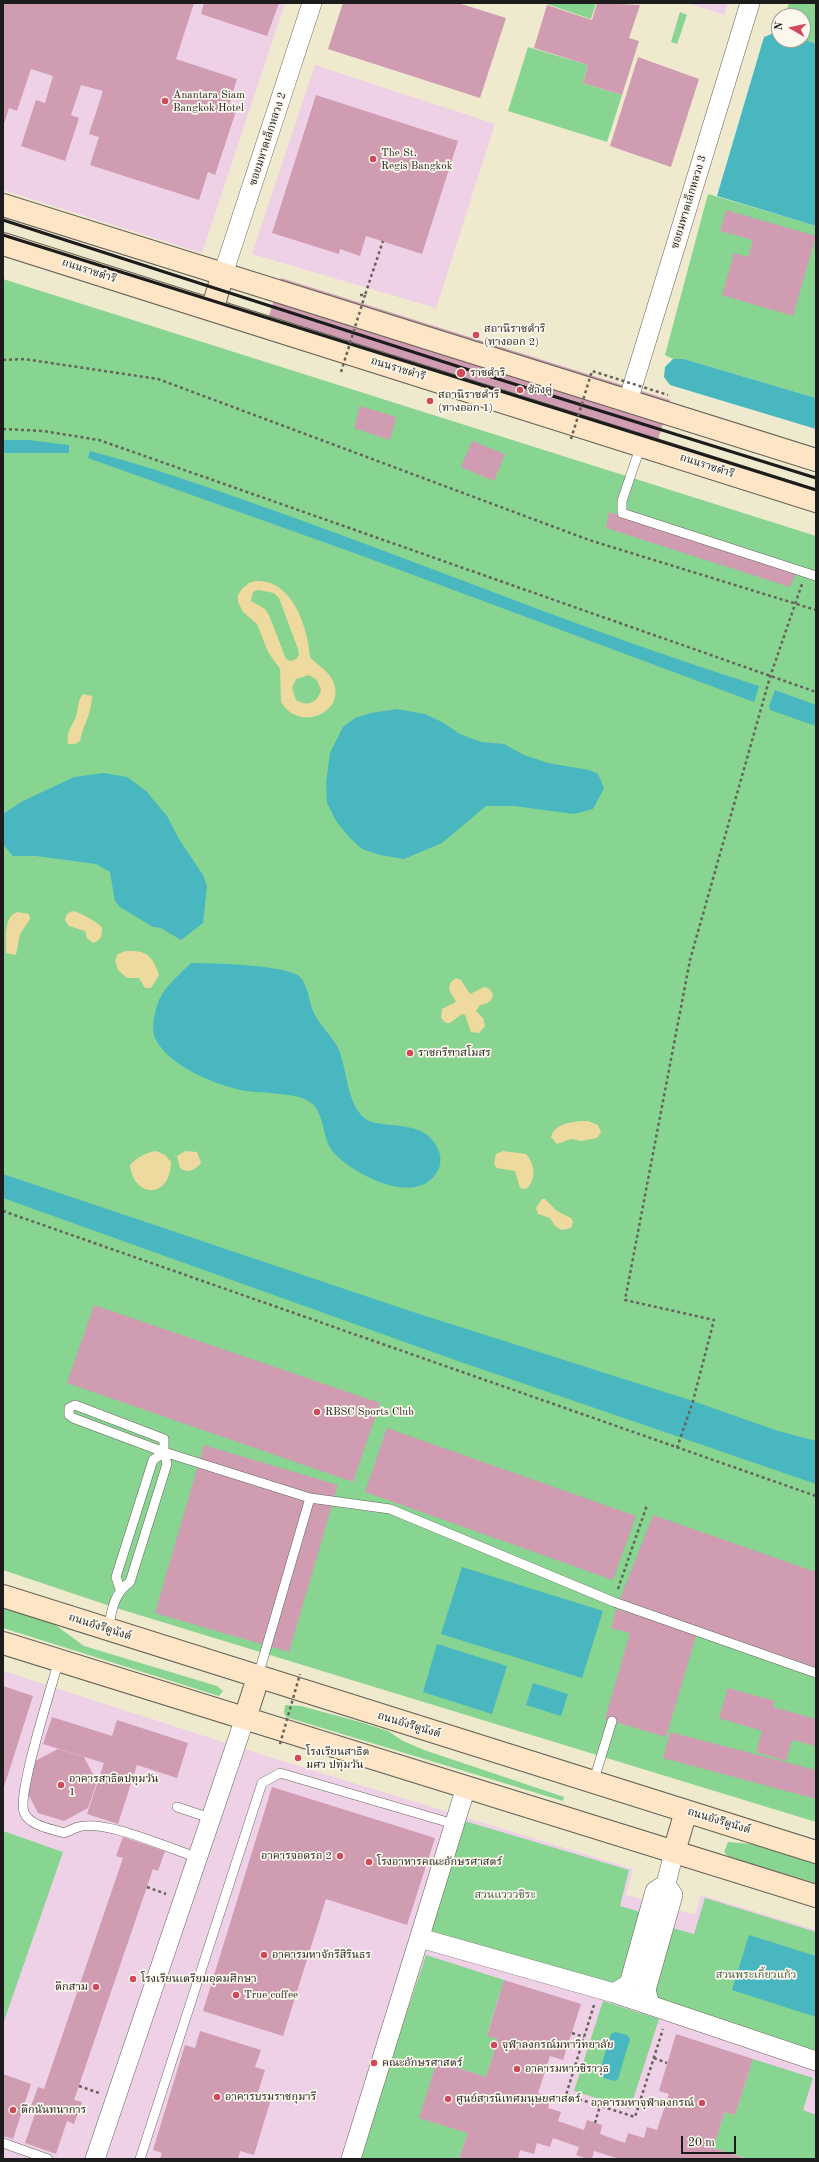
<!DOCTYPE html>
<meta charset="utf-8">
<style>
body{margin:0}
#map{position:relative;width:819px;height:2162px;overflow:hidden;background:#efe9ce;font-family:"Old Standard TT",serif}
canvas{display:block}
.frame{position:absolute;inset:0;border:4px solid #1c1c1c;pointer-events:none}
.north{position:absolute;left:771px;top:8px;width:40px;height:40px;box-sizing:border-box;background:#fbf7ec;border:1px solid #a29f99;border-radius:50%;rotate:279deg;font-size:11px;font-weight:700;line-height:16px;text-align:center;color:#1c1c1c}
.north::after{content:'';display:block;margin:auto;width:14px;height:18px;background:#d1495b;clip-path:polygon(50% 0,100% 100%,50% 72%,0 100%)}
.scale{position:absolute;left:681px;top:2136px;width:55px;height:18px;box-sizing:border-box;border:2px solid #1c1c1c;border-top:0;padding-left:5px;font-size:12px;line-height:14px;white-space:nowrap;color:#1c1c1c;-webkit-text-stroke:3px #fbf7ec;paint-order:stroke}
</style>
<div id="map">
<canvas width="819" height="2162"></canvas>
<div class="frame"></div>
<div class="north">N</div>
<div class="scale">20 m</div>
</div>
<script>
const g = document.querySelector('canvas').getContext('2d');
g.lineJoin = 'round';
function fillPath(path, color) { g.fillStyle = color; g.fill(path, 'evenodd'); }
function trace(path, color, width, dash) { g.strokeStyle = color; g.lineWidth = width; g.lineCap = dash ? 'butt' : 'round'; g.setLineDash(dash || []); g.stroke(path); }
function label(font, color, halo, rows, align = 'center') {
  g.font = font + ' "Old Standard TT","Noto Serif Thai",serif'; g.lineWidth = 3.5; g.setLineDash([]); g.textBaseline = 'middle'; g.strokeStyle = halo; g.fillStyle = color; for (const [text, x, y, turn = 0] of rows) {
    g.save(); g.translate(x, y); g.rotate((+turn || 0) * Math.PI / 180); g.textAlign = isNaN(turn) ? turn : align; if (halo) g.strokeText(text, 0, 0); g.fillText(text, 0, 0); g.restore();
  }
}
fillPath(new Path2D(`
 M3,3h282l-83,250 -199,-63z
 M688,3h40l-4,12z
 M315,65l180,59 -59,184 -184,-54z
 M3,1671l263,85 367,113 -7,26 69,20 6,-20 115,35v229h-813z`), '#eed0e7');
fillPath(new Path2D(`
 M544,3h52l-5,16z
 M789,3h27v41l-13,-5v-23h-18z
 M680,12l7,3 -10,29 -6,-2z
 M528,47l60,18 -5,18 39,12 -15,47 -99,-31z
 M708,194l108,32v172l-132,-39h-11l-8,-4z
 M3,279l813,257v1286l-703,-215 -110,-37z
 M3,1608l51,16 30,22 133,40 6,5 -4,5 -216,-68z
 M285,1705l16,1 59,16 28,9 15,10 21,9 140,47 -1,4 -277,-84 -2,-5z
 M458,1819l171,51 -9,36 27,8 -22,66 -17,7 -184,-53z
 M3,1831l60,21 -60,172z
 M728,1842l24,2 64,20v19l-87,-26 -5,-5z
 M705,1898l111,34v126l-164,-56 17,-75 25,7z
 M426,1955l78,25 -17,55 11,4 -12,38 -49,-16 -17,57 48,15 -9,26h-101z
 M603,2001l56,18 -29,90 -56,-18z
 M753,2059l60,19 -10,32 13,5v44h-68l-35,-11 12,-36 10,3z`), '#88d491');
fillPath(new Path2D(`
 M256,581c36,-2 52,46 54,76 6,7 17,13 22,22 17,32 -32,55 -51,23l-1,-33 -12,-17 -11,-28 -14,-12 -5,-10v-7l4,-6 7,-6zM258,590l16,3 5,5 19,51 1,6 -3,4 -5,2 -5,-2 -17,-44 -4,-6 -14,-8 2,-9zM309,675l8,5 4,10c-3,13 -14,17 -25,10l-4,-12 4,-9z
 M83,694l9,2c0,17 -9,29 -12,45l-5,3h-7c-2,-12 4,-17 8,-28 3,-8 1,-15 7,-22z
 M72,911c8,1 23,10 30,16 0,8 0,13 -9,16l-6,-5 -2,-7 -16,-5 -4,-6 2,-6z
 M18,912l11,2 1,5 -10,15 -4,21 -10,-2v-4c0,-12 -2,-34 12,-37z
 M126,951c21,-1 26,4 33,24l-8,13h-6l-6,-10h-12l-9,-8 -3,-10 3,-6z
 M456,978l5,2 9,14 14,-7c14,3 10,17 -4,18l-4,6 7,7 2,8 -6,7 -8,-1 -6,-17 -3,-1 -12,9h-4l-5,-5 1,-9 14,-7c-3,-9 -10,-9 -5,-20z
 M580,1121h8l10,4 3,7 -4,6 -16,3 -10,-2 -14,5 -6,-7c4,-13 17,-14 29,-16z
 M156,1151l9,4 6,7c-1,39 -38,35 -41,3 8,-8 15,-12 26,-14z
 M185,1151l12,1 4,11c-6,7 -13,11 -21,5l-3,-12z
 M503,1151l23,3c9,10 11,26 0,35l-6,-1 -5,-17 -18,-3 -3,-4 2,-10z
 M542,1199h3l12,12 14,7 2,4 -2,6 -9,2 -7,-4 -5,-8 -12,-4 -2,-6z`), '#eeda9e');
fillPath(new Path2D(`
 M779,31v9l24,-1 13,5v182l-99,-30 47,-159z
 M673,359h11l132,39v31l-146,-44 -6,-8 1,-10z
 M3,440h25l41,5v8h-66z
 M90,451c83,22 163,52 243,81 142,52 282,109 426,154l-5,16 -397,-148 -269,-96z
 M775,690l41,15v21l-46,-16 -1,-4z
 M397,709l28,5 17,8 18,12 21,8 23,2 20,11 24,8 41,7 9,4 6,14 -11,21 -19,5 -60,-8h-28l-44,37 -38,16 -24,-4 -18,-6 -13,-12 -13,-16 -9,-18 -1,-20 4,-30 13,-26 12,-9 16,-5z
 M104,773l23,4 19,14 21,25 12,23 24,36 4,11 -4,37 -22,17 -20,-12 -8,-1 -33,-20 -5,-6 -5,-29 -14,-8 -60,-8h-23l-10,-12v-30l18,-12 53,-25z
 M191,963c19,0 98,2 109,14 10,11 8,26 15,38 7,14 22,25 26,41 6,19 7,46 22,61 14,14 57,0 73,28 4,7 6,15 3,23 -18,42 -85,7 -105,-15 -13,-14 -8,-40 -24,-51 -11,-9 -48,-9 -64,-11 -28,-5 -76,-24 -90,-51 -6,-10 -1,-29 3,-40 6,-14 22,-27 32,-37z
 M3,1174l407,137 283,90 85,30 38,10v43l-361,-124 -452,-162z
 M462,1567l141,44 -21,67 -141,-44z
 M437,1644l70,22 -15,48 -69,-22z
 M533,1683l35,11 -7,22 -35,-11z
 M749,1935l67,21v61l-84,-27z
 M615,2032l12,3 3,4 -12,40 -4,2 -13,-4 -2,-4 12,-39z`), '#48b7c0');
fillPath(new Path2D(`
 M3,3h191l-18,56 61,20 -8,26 8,3 -22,67 -7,-3 -9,28 -109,-35 9,-28 -10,-3 14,-43 -22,-6 -10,30 8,3 -14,43 -44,-15 15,-46 9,3 8,-27 -22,-7 -14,42 -8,-3 -6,19z
 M204,3h75l-12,33 -66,-22z
 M343,3h115l48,15 -26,80 -152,-49z
 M597,3l43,2 -11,33 10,3 -17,54 -39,-12 5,-18 -54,-17 13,-43 45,15z
 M638,57l61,22 -28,88 -61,-21z
 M316,95l142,46 -36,113 -56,-18 -6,20 -20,-7 -1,5 -67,-21z
 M726,210l90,26 -23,80 -71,-21 12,-42 14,4 5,-17 -33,-9z
 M281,278l389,122 -18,60 -390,-122z
 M360,406l36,11 -6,23 -36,-12z
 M472,441l33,13 -11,27 -33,-14z
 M609,512l187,61 -6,14 -184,-59z
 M94,1305l286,98 -27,79 -286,-99z
 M387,1428l249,88 -23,64 -248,-88z
 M204,1445l134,40 -49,167 -134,-39z
 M653,1515l163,57v96l-196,-69z
 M616,1609l81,24 -31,104 -61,-18 25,-86 -19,-5z
 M3,1686l30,10 -30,94z
 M728,1688l47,13 -2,6 43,12v27l-24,-6 -6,21 -30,-9 6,-21 -43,-13z
 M52,1717l60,19 5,-16 71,23 -11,35 -40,-13 -19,59 -31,-10 17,-51 -61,-19z
 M670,1732l146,38v29l-153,-41z
 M58,1749l26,8 13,25 -9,26 -24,13 -26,-8 -13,-25 8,-26z
 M272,1787l163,51 -28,87 -81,-26 -43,137 -80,-25z
 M123,1837l42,14 -7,20 -5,-2 -79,231 8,2 -8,22 -7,-3 -11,33 -31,-11 11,-32 -6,-2 8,-22 6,2 79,-231 -7,-2z
 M504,1980l77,24 -18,56 -13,-4 -12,37 13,4 -3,11 13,4 -3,9 26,9 3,-10 15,5 -2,9 25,9 3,-10 16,5 3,-11 10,3 12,-36 -10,-3 17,-57 77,25 -18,56 -10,-3 -12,36 34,11h-127l-26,-8 -2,8h-5l-11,-4 3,-8 -26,-9 -3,9 -13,-4 -3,11 -14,-4 -2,9h-59l9,-26 -49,-15 18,-57 49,16 12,-38 -11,-3z
 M200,2031l61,19 -6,17 10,3 -8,25 14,4 -17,56 -14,-4 -2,8h-78l2,-6 -9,-3 32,-105 10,3z
 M3,2074l28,10 -18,55 -10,-3z`), '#cf9cb2');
const lane = new Path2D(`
 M641,445l-19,56v12l194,63
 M120,1589l-4,-12 37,-117 11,-8
 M108,1630c4,-20 5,-36 22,-48l37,-118 -3,-12v-13l-89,-34 -6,3v7l4,3 91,34 146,46
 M59,1660c-7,25 -42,134 -35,152 5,14 28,17 40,21 4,-2 9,-4 14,-6 27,-8 90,21 118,30
 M258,1676l52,-178 80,11 224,93 202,71
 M593,1783l19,-62
 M177,1807l33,11
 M3,2143l45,16
 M140,2159l122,-376 18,-10 174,51`);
const street = new Path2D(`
 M223,274l89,-271
 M628,401l122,-398
 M420,1938l194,55 202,68
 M614,1993l15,-9 26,-93 11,-7 8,-32
 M650,2004l-4,-14 27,-95 -7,-11
 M95,2159l150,-441
 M351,2159l115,-372`);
const secondary = new Path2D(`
 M3,205l813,255
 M3,244l813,257
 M212,310l11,-36
 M3,1596l813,256
 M3,1643l813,253
 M245,1718l13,-40
 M674,1852l12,-41`);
trace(lane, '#66645a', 10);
trace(street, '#66645a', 20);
trace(secondary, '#66645a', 24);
trace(new Path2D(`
 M360,295h5l18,-54
 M3,360l21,-1 134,20 431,161 227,70
 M3,429l40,2 56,9 717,252
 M3,1211l813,285
 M677,1448l16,-47 21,-81 -89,-20 65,-340 80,-283 32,-93
 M618,1589l29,-84
 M147,1887l19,7
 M594,2005l-28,90 69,22 28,-88
 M572,2033l12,4
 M654,2058l13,5
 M79,2086l20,7
 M595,2123l5,-17
 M584,2159v-1`), '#66645a', 2.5, [3, 3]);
trace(lane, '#fff', 9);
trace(street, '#fff', 19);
trace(secondary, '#fde5c5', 22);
trace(new Path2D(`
 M3,220l463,149 350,109
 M3,235l813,255`), '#1c1c1c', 3);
trace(new Path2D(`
 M341,372l24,-77
 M571,439l21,-68 76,24
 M280,1744l20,-70`), '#66645a', 2.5, [3, 3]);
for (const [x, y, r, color] of [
 [165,101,4,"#d1495b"],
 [373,159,4,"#d1495b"],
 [476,335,4,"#d1495b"],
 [461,373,5,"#d1495b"],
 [520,390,4,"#d1495b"],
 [430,401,4,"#d1495b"],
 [410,1053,4,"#d1495b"],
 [317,1412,4,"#d1495b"],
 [298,1758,4,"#d1495b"],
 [61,1785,4,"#d1495b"],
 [340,1856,4,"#d1495b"],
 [369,1862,4,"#d1495b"],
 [264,1955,4,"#d1495b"],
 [133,1979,4,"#d1495b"],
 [96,1987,4,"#d1495b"],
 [236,1995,4,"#d1495b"],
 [494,2045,4,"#d1495b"],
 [374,2063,4,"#d1495b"],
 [517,2069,4,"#d1495b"],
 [217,2097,4,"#d1495b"],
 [448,2099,4,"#d1495b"],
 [702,2103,4,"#d1495b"],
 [13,2110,4,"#d1495b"]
]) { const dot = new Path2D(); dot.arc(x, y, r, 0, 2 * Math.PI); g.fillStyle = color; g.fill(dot); trace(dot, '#fbf7ec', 1.5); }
label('11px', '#1c1c1c', '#fbf7ec', [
 ["Anantara Siam",173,95],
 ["Bangkok Hotel",173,108],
 ["The St.",381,153],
 ["Regis Bangkok",381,166],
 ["สถานีราชดำริ",484,329],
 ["(ทางออก 2)",484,342],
 ["ราชดำริ",470,373],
 ["ช้างคู่",528,390],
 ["สถานีราชดำริ",438,395],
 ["(ทางออก 1)",438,408],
 ["ราชกรีฑาสโมสร",418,1053],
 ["RBSC Sports Club",325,1412],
 ["โรงเรียนสาธิต",306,1752],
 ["มศว ปทุมวัน",306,1765],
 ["อาคารสาธิตปทุมวัน",69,1779],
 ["1",69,1792],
 ["อาคารจอดรถ 2",332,1856,"right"],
 ["โรงอาหารคณะอักษรศาสตร์",377,1862],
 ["อาคารมหาจักรีสิรินธร",272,1955],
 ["โรงเรียนเตรียมอุดมศึกษา",141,1979],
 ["ตึกสาม",88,1987,"right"],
 ["True coffee",244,1995],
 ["จุฬาลงกรณ์มหาวิทยาลัย",502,2045],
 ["คณะอักษรศาสตร์",382,2063],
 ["อาคารมหาวชิราวุธ",525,2069],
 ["อาคารบรมราชกุมารี",225,2097],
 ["ศูนย์สารนิเทศมนุษยศาสตร์",456,2099],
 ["อาคารมหาจุฬาลงกรณ์",694,2103,"right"],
 ["ตึกนันทนาการ",21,2110]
], 'left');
label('11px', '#1c1c1c', '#fbf7ec', [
 ["ซอยมหาดเล็กหลวง 2",268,139,-72],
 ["ซอยมหาดเล็กหลวง 3",689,202,-73],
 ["ถนนราชดำริ",89,271,18],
 ["ถนนราชดำริ",398,369,17],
 ["ถนนราชดำริ",707,466,18],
 ["ถนนอังรีดูนังต์",100,1627,18],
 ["ถนนอังรีดูนังต์",409,1725,17],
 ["ถนนอังรีดูนังต์",719,1821,17]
]);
label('11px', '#425c45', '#fbf7ec', [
 ["สวนแวววชิระ",505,1895],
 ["สวนพระเกี้ยวแก้ว",756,1975]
]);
</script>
